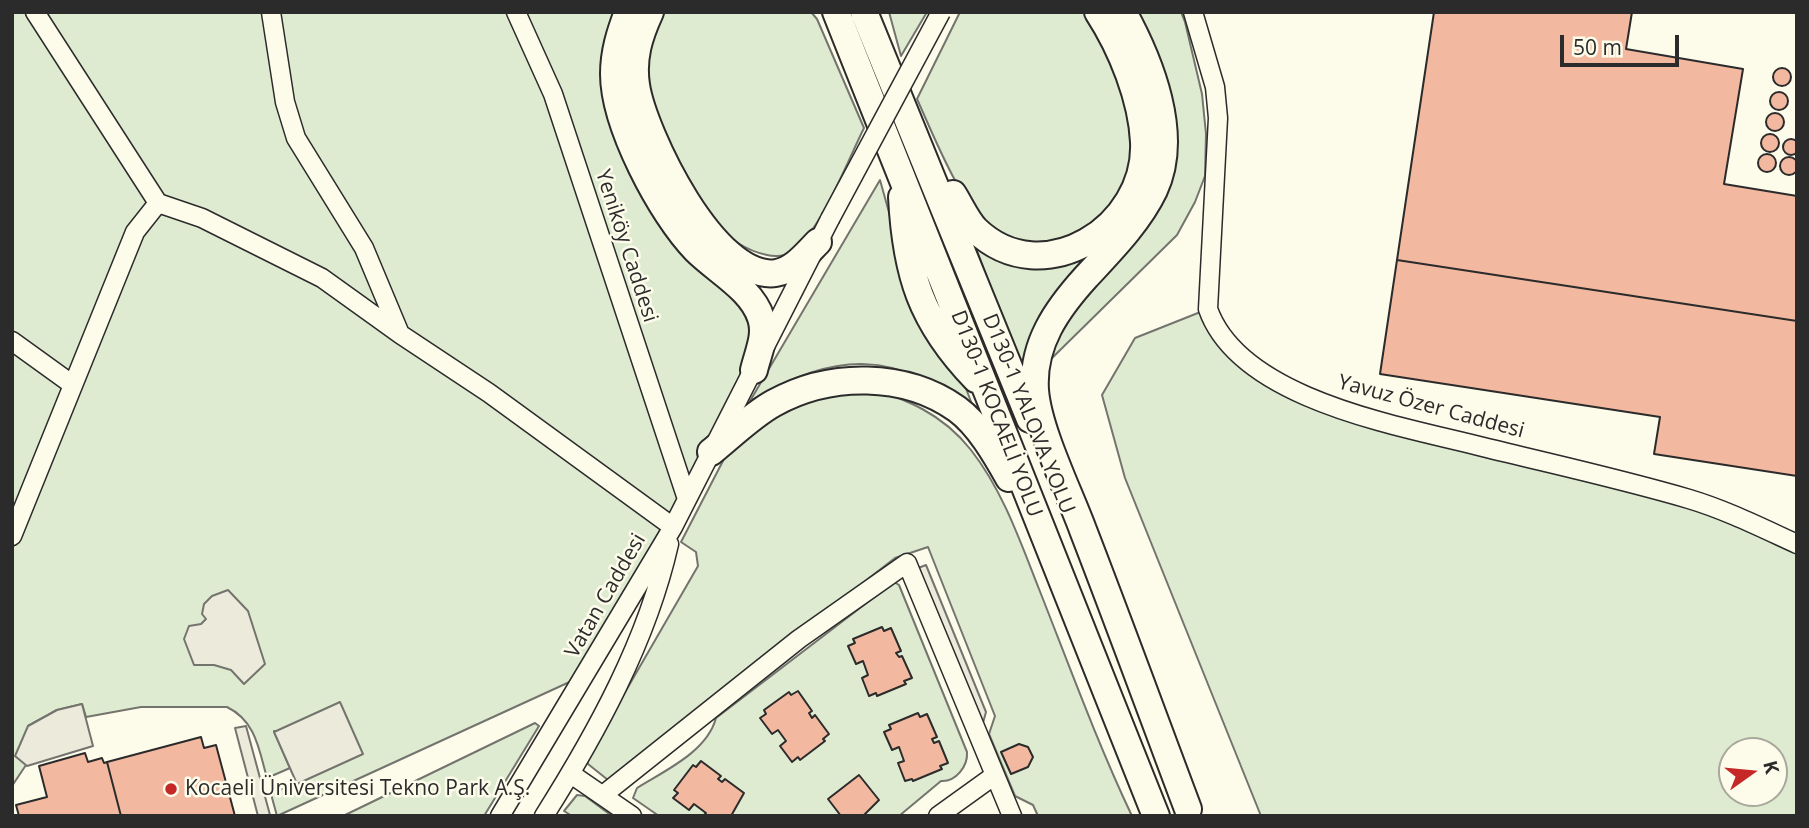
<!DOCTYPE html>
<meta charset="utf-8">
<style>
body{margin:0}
#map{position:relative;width:1809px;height:828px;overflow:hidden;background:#fdfbea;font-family:"Open Sans",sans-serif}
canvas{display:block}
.frame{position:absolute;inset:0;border:14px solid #2b2b2b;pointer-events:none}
.north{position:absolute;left:1718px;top:737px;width:70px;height:70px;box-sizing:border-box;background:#fdfbea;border:2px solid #a9a89e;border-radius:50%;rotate:75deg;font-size:19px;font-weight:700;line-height:28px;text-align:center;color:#2b2b2b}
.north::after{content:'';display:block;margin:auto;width:24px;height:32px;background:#c62828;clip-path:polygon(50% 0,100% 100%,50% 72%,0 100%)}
.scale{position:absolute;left:1560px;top:35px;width:119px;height:32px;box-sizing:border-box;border:4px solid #2b2b2b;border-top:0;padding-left:9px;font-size:21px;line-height:24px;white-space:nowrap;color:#2b2b2b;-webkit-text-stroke:5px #fdfbea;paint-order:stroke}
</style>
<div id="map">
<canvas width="1809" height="828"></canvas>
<div class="frame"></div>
<div class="north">K</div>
<div class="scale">50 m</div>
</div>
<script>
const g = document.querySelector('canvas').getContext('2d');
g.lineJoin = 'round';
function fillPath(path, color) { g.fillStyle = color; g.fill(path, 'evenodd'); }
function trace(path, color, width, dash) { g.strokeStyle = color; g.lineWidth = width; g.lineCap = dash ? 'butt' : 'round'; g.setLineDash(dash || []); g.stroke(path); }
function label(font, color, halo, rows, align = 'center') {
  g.font = font + ' "Open Sans",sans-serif'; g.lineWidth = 5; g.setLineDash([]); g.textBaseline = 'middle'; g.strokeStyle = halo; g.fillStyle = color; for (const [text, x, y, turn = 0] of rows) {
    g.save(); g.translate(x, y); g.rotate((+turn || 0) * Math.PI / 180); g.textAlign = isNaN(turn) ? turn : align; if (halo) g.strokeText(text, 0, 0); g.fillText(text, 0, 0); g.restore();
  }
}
const green = new Path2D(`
 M12,12h616l-14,64 132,217 8,77 -167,304 -310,142 -6,-22 91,-40 -88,-23 16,37 -23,10c-8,-28 -11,-57 -40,-71h-86l-55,10 -4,-13 -25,6 -29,16 -2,39 -14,21z
 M665,12h146l6,7 47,109c-16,32 -44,105 -72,124 -6,4 -17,5 -25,3 -20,-4 -40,-17 -54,-33 -24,-28 -59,-102 -66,-139 -5,-24 4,-51 18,-71z
 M889,12h38l-26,44z
 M960,12h130c18,42 45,89 44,136 -1,65 -87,122 -143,80 -30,-22 -58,-94 -74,-129z
 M1136,12h45l4,10 17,72 4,40 -1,42 -10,26 -18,33 -129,127 14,-43 90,-103z
 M880,180l34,122 46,71 15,39c-79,-63 -139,-61 -225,-11z
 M973,240l21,12 106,-9 -77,131z
 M1208,309l25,40 92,53 294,78 178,64v272h-536l-136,-338 -23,-83 33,-57zM1732,751h42v42h-42z
 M863,386c43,13 79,27 108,64 32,41 49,91 68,139 30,76 58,153 93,227h-94l-5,-11 -18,-9 -26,-62 6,-18 -67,-169 -33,11 -287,222 -20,-16 -1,-6 111,-192 -2,-14 -15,-10 44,-85 48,-46z
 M894,582l5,3 68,167c1,14 -11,30 -26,29l-42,35h-240l-26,-18 4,-10c27,-17 70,-36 79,-70z
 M535,723l4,3 -55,90h-141z
 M577,795l8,1 27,20h-40l-8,-5z`);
fillPath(green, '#deebd1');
trace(green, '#74746e', 2);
const parking = new Path2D(`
 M926,565l60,147 -5,18 -68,-160z
 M228,590l20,21 17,53 -21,20 -13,-14 -17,-5h-20l-10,-26 5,-13 12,-2 5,-5 -4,-5 2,-10 8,-8z
 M340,702l23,52 -66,30 -23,-52z
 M82,704l11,42 -66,20 -12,-10 13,-30 29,-16z
 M246,726l24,89 -2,1h-10l-23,-88z`);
fillPath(parking, '#eceadb');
trace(parking, '#74746e', 2);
const building = new Path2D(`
 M1434,12h198l-6,37 117,20 -19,115 73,12v125l-400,-61z
 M1773 77a9 9 0 1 1 18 0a9 9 0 1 1-18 0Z
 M1770 101a9 9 0 1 1 18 0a9 9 0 1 1-18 0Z
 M1766 122a9 9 0 1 1 18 0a9 9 0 1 1-18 0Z
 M1761 143a9 9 0 1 1 18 0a9 9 0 1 1-18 0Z
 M1783 147a8 8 0 1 1 16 0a8 8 0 1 1-16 0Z
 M1758 163a9 9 0 1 1 18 0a9 9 0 1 1-18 0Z
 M1780 166a9 9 0 1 1 18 0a9 9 0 1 1-18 0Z
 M1397,260l400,61v155l-143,-22 6,-37 -280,-43z
 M882,627l2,4 7,-3 10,23 -5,2 3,4 3,-1 10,22 -8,3 2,3 -29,12 -1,-3 -7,3 -7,-18 6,-3 -5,-14 -7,3 -8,-18 7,-3 -2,-4z
 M798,691l14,20 -3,2 3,5 3,-3 14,19 -6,5 2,2 -25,19 -2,-3 -6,5 -12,-16 6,-5 -8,-11 -6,4 -12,-16 6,-4 -2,-4 25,-18 2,3z
 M918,713l2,4 7,-3 10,23 -5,2 2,4 5,-2 9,22 -8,3 2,3 -29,12 -1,-2 -7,2 -7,-18 6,-2 -5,-14 -7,3 -8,-18 7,-3 -2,-4z
 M201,737l3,11 12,-3 19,71h-114l-14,-54z
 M1019,744l9,3 5,10 -5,10 -17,7 -10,-22z
 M85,753l3,9 14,-4 2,5 3,-1 14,54h-102l-3,-11 31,-8 -8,-31z
 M701,761l20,15 -3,3 4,3 3,-3 19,14 -13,23h-28l3,-3 -12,-9 -5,6 -16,-12 5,-5 -4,-3 19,-25 3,2z
 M859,775l20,25 -16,16h-22l-13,-17z`);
fillPath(building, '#f2b8a0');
trace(building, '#2b2b2b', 2);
const minor = new Path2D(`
 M35,12l123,191
 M271,12l14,90 11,36 68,110 36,86 89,59 184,134
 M516,12l37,82 133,402
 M1193,12l22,75 3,31 -10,191c32,91 193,117 275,138 69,17 138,32 206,52 37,11 73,29 108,45
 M12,341l61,44
 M12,536l123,-304 23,-29 44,15 120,60 78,56
 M571,774l61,42
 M603,795l196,-156 108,-76 105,253
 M500,816l173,-289 157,-308
 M544,816c53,-84 103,-175 125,-272
 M938,816l57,-41`);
const highway = new Path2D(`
 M628,12c-8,21 -14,40 -14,62 0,51 47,140 82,176 21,21 56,39 65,68 6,17 -3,35 -7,52
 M650,12c-11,24 -18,46 -14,73 7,48 79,197 140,188 18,-3 30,-19 42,-31
 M836,12l320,804
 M864,12l166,407
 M1123,12c27,49 57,123 31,178 -16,33 -43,60 -68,87 -29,32 -54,67 -51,113 3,40 34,102 48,140 36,93 70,186 105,279
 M953,194c7,11 14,27 23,36 67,64 172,-3 168,-88 -2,-43 -22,-93 -46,-130
 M902,197c4,77 19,125 74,182
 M711,452c20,-16 41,-37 63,-49 56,-31 131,-31 183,6 22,16 39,46 52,69`);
trace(minor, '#2b2b2b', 21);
trace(highway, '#2b2b2b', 30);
trace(minor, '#fdfbea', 18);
trace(highway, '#fdfbea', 26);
const minorBridge = new Path2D(`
 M830,219l111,-207`);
trace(minorBridge, '#2b2b2b', 21, []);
trace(minorBridge, '#fdfbea', 18);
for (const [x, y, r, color] of [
 [171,789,7,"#c62828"]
]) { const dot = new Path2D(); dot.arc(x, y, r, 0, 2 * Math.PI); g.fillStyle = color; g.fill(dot); trace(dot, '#fdfbea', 2.5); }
label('21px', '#2b2b2b', '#fdfbea', [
 ["Yeniköy Caddesi",626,246,72],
 ["Yavuz Özer Caddesi",1431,407,15],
 ["D130-1 KOCAELİ YOLU",996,414,69],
 ["D130-1 YALOVA YOLU",1028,414,68],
 ["Vatan Caddesi",606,596,-60]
]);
label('21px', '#2b2b2b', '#fdfbea', [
 ["Kocaeli Üniversitesi Tekno Park A.Ş.",185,789]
], 'left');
</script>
